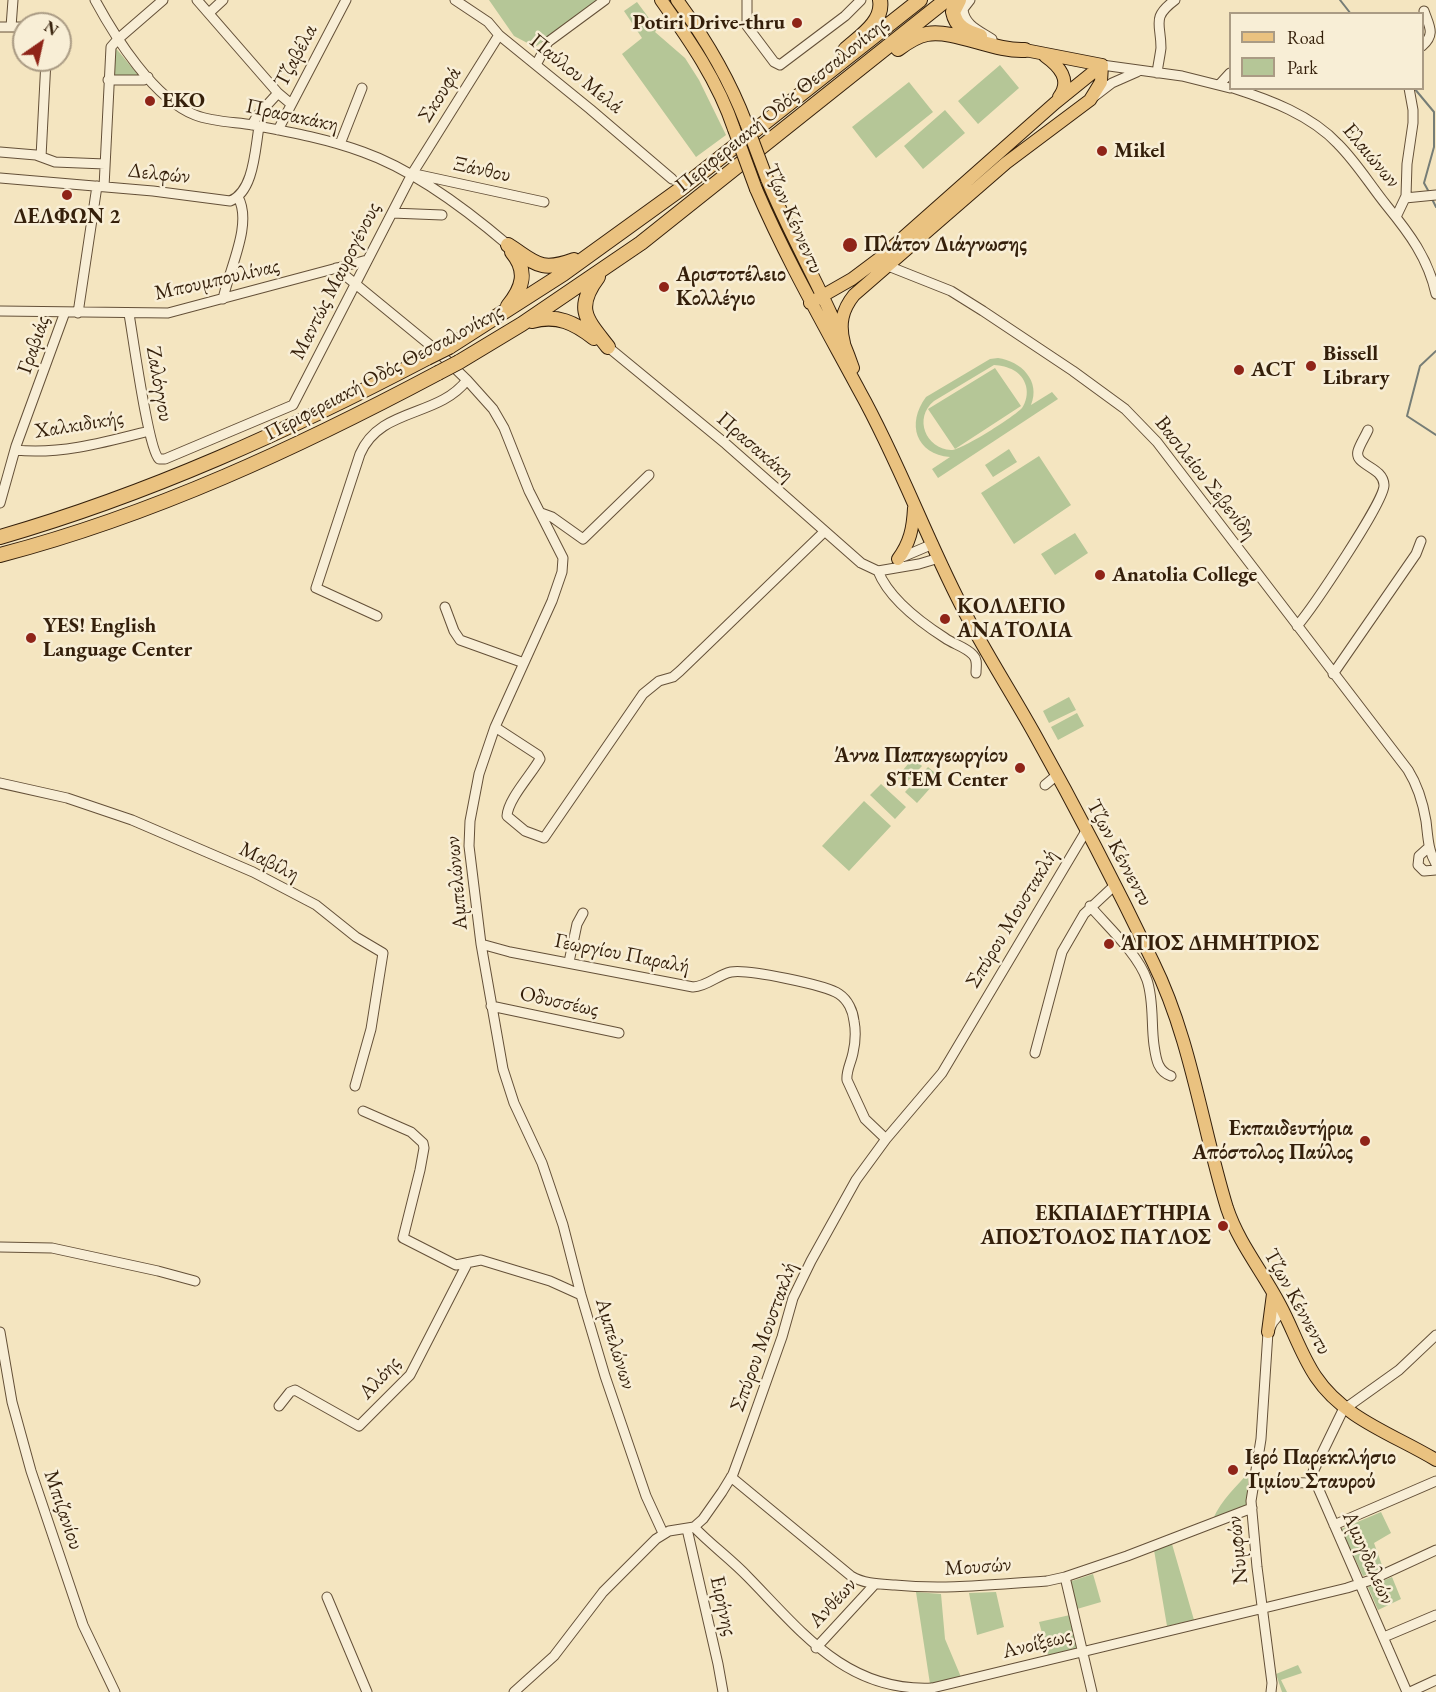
<!DOCTYPE html>
<meta charset="utf-8">
<style>
body{margin:0}
#map{position:relative;width:1436px;height:1692px;overflow:hidden;background:#f4e5c0;font-family:"EB Garamond",serif}
canvas{display:block}
.legend{position:absolute;left:1229px;top:12px;width:195px;height:78px;box-sizing:border-box;background:#f8eed6;border:2px solid #aa9b84;margin:0;padding:8px 10px;list-style:none;font-size:18px;color:#341f0a}
.legend li{display:flex;align-items:center;gap:12px;height:30px}
.legend b{width:30px;border:2px solid #aa9b84}
.north{position:absolute;left:12px;top:12px;width:60px;height:60px;box-sizing:border-box;background:#f8eed6;border:2px solid #aa9b84;border-radius:50%;rotate:34deg;font-size:16px;font-weight:700;line-height:24px;text-align:center;color:#341f0a}
.north::after{content:'';display:block;margin:auto;width:21px;height:27px;background:#8f2418;clip-path:polygon(50% 0,100% 100%,50% 72%,0 100%)}
</style>
<div id="map">
<canvas width="1436" height="1692"></canvas>
<ul class="legend">
<li><b style="height:8px;background:#eac280"></b>Road</li>
<li><b style="height:16px;background:#b5c697"></b>Park</li>
</ul>
<div class="north">N</div>
</div>
<script>
const g = document.querySelector('canvas').getContext('2d');
g.lineJoin = 'round';
function fillPath(path, color) { g.fillStyle = color; g.fill(path, 'evenodd'); }
function trace(path, color, width, dash) { g.strokeStyle = color; g.lineWidth = width; g.lineCap = dash ? 'butt' : 'round'; g.setLineDash(dash || []); g.stroke(path); }
function label(font, color, halo, rows, align = 'center') {
  g.font = font + ' "EB Garamond",serif'; g.lineWidth = 5; g.setLineDash([]); g.textBaseline = 'middle'; g.strokeStyle = halo; g.fillStyle = color; for (const [text, x, y, turn = 0] of rows) {
    g.save(); g.translate(x, y); g.rotate((+turn || 0) * Math.PI / 180); g.textAlign = isNaN(turn) ? turn : align; if (halo) g.strokeText(text, 0, 0); g.fillText(text, 0, 0); g.restore();
  }
}
fillPath(new Path2D(`
 M489,0h112l-66,47 -21,-11z
 M637,2l20,27 -2,3 30,26 14,22 27,55 -30,22 -74,-103 20,-16 -18,-27z
 M114,46l25,30 -26,1z
 M1000,65l19,23 -41,36 -20,-23z
 M909,82l24,30 -57,46 -24,-31z
 M945,110l20,23 -42,36 -19,-23z
 M998,358c23,3 43,23 33,47l21,-13 6,7 -120,79 -6,-9 18,-12c-34,-3 -44,-33 -24,-60l64,-38zM994,365c14,1 28,6 32,21 2,8 0,16 -4,22 -7,8 -61,43 -71,42 -25,-1 -38,-32 -17,-49z
 M995,368l26,38 -66,43 -27,-40z
 M1009,449l8,13 -24,15 -8,-12z
 M1039,456l32,49 -57,39 -33,-51z
 M1075,533l13,20 -33,22 -14,-21z
 M1069,697l7,13 -27,13 -6,-12z
 M1077,713l7,13 -26,14 -7,-13z
 M913,758l9,8 -16,17 -8,-7z
 M928,767l12,10 -23,26 -12,-11z
 M881,784l25,23 -11,12 -25,-24z
 M864,801l27,25 -42,45 -27,-25z
 M1250,1471l-4,36 -33,12c9,-20 23,-32 37,-48z
 M1381,1512l10,21 -17,10 9,25 -20,8 -22,-47z
 M1172,1544l22,76 -27,6 -13,-76z
 M1093,1574l8,28 -24,7 -8,-27z
 M1392,1577l9,22 -23,11 -10,-23z
 M916,1592l25,2 4,45 16,38 -31,7z
 M996,1592l8,35 -27,8 -8,-42z
 M1070,1615l8,33 -30,7 -9,-33z
 M1298,1665l4,8 -21,7 6,12h-5l-6,-18z`), '#b5c697');
trace(new Path2D(`
 M1340,0l11,14
 M1414,88l20,24v35l-10,36 6,11
 M1432,199l4,8
 M1436,351l-16,15 -13,50 29,19`), '#767d76', 2);
const minor = new Path2D(`
 M95,0c20,37 59,99 100,115 18,7 39,7 58,10 37,7 75,14 110,27 51,18 104,58 145,93
 M197,0l81,93 13,11
 M455,0l33,22 11,13 91,74 82,70
 M747,0v26l27,36 6,3 65,-49 16,-16
 M970,0l-7,9c1,16 17,22 29,30
 M209,13l14,-13
 M0,27h24
 M11,27l2,-27
 M1422,46c14,-12 7,-20 2,-35
 M536,65l12,-23 57,-42
 M1102,65l80,11 48,12
 M1157,73c1,-8 3,-17 4,-25 0,-25 -10,-30 14,-48
 M108,80h36l4,-3
 M1219,85l11,-12
 M1233,88c37,12 78,27 105,56 19,19 32,41 49,62 22,27 41,52 49,88
 M1095,96l17,-13 25,-11
 M252,125l5,-9 21,-23
 M278,130l68,-130
 M340,144l22,-56
 M0,152l36,3 19,7 50,2
 M41,157l5,-97
 M415,174l129,28
 M0,178l153,13 77,10c24,-9 25,-52 29,-74
 M104,187l7,-140 7,-8 45,-39
 M1405,198l31,-3
 M392,213l50,2
 M1396,217l10,-21 1,-32 6,-41v-13l-4,-22
 M888,266l63,25 32,20 90,60 52,38 32,33 251,328c10,16 15,33 18,51 2,16 2,29 10,43
 M336,268l100,82 31,30 26,29 11,19 25,63 34,67 -1,14 -10,29 -57,126 -16,47 -9,47 -1,25 12,98 22,125 11,34 28,60 21,62 18,70 24,81 41,120 17,37
 M223,299c6,-30 30,-75 15,-102
 M0,311l168,2 199,-53
 M78,313l19,-127
 M129,314c4,22 19,135 30,145h6l128,-54 119,-231 87,-139
 M608,347l118,97 135,119 17,8 41,-7 20,-6
 M15,450c45,5 91,-8 134,-19
 M0,503l16,-57 49,-134
 M541,513l11,4 31,22 66,-64
 M900,558l33,-14
 M878,571c11,28 42,51 67,67 8,6 21,9 28,17 5,5 3,11 3,18
 M445,607l9,24 6,9 64,23
 M377,616l-61,-28 44,-134c20,-47 78,-36 107,-74
 M1297,626c14,-16 88,-125 87,-141 -1,-19 -30,-19 -26,-34 2,-7 7,-14 10,-21
 M1333,674l83,-120 5,-13
 M495,727l43,28 2,4c-9,16 -32,40 -33,57l18,15 19,7 99,-144 16,-13 14,-4 7,-6 144,-139
 M0,783l67,15 65,22 121,52 63,33 40,32 27,16 -12,76 -16,57
 M1045,785l12,-10
 M1429,847l-10,9 -1,9 6,6 12,-1
 M1090,906c18,21 48,48 57,74 7,21 4,44 7,65 2,13 3,26 17,31
 M481,944l29,8 183,35c15,-1 24,-12 38,-15 17,-3 95,13 108,22 9,6 14,17 15,27 2,10 1,23 -1,32 -2,10 -7,18 -6,27l18,39 21,20
 M569,962l8,-38 6,-11
 M491,1006l128,27
 M1035,1053l27,-101 22,-38 30,-28
 M363,1111l48,21 12,11 1,5 -4,22 -17,68 53,27 25,-5 69,21 31,14
 M0,1247l52,1 106,23 37,10
 M0,1332l12,70 19,69 52,154 32,67
 M279,1406l11,-14 5,-2 64,36 51,-51 57,-111
 M731,1477l120,99c13,8 29,8 44,9 51,5 101,-1 152,-4l18,-4 62,-21 125,-48
 M1254,1482l60,1
 M1334,1525l102,-44
 M694,1527c17,18 37,32 54,50 53,54 98,115 184,111l415,-100 24,-8 65,-30
 M687,1529l31,135 5,28
 M1065,1577l27,115
 M327,1597l40,95
 M1384,1637l52,-22
 M816,1648l59,-64
 M514,1692l40,-36 49,-64 53,-53 13,-8 25,-4 9,-8 19,-27 11,-18 15,-41 34,-96 11,-39 18,-37 45,-81 30,-41 56,-66 144,-242
 M1271,1692l1,-9 -15,-116 -6,-66 10,-62 7,-107 5,-10 10,-12
 M1407,1692l-95,-218 31,-64 56,-40 37,-35
 M1410,1692l26,-12`);
const major = new Path2D(`
 M661,0c29,41 57,81 73,129
 M677,0c28,38 52,78 69,123
 M1025,50l77,15
 M1045,56c14,10 27,24 14,41
 M767,179c26,64 63,123 86,189
 M756,189c30,70 68,136 104,203 38,68 65,143 101,213 22,44 49,85 73,128 42,75 82,152 119,229 38,77 49,165 74,246 12,36 36,64 53,97 13,24 21,50 36,72 28,42 79,58 120,83
 M810,303l42,-24 28,-21 175,-155 47,-38
 M844,343c-5,-19 -2,-33 10,-48l152,-132 84,-63 11,-18 1,-17
 M898,559c12,-16 15,-31 16,-51
 M1268,1332l5,-38`);
const highway = new Path2D(`
 M959,0l-6,12c3,15 13,20 27,24
 M898,49c8,-6 18,-13 29,-15 27,-5 68,18 98,16
 M845,50c14,-13 39,-28 35,-50
 M508,245c27,17 31,28 66,15
 M598,277c-24,32 -11,43 10,70
 M508,306c15,-18 20,-35 4,-54
 M532,321c25,-7 43,2 62,17
 M449,347l114,-73 119,-86 238,-188
 M459,362l63,-38 119,-81 305,-243
 M0,537c149,-43 290,-107 427,-179
 M0,555c153,-40 299,-108 438,-182`);
trace(minor, '#645038', 11);
trace(major, '#341f0a', 14);
trace(highway, '#341f0a', 16);
trace(minor, '#f8eed6', 9);
trace(major, '#eac280', 12);
trace(highway, '#eac280', 14);
const majorBridge = new Path2D(`
 M746,123l21,56
 M734,129l22,60`);
const highwayBridge = new Path2D(`
 M427,358l22,-11
 M438,373l21,-11`);
trace(majorBridge, '#341f0a', 14, []);
trace(highwayBridge, '#341f0a', 16, []);
trace(majorBridge, '#eac280', 12);
trace(highwayBridge, '#eac280', 14);
for (const [x, y, r, color] of [
 [797,23,6,"#8f2418"],
 [150,101,6,"#8f2418"],
 [1102,151,6,"#8f2418"],
 [67,195,6,"#8f2418"],
 [850,245,8,"#8f2418"],
 [664,287,6,"#8f2418"],
 [1311,366,6,"#8f2418"],
 [1239,370,6,"#8f2418"],
 [1100,575,6,"#8f2418"],
 [945,619,6,"#8f2418"],
 [31,638,6,"#8f2418"],
 [1020,768,6,"#8f2418"],
 [1109,944,6,"#8f2418"],
 [1365,1141,6,"#8f2418"],
 [1223,1226,6,"#8f2418"],
 [1233,1470,6,"#8f2418"]
]) { const dot = new Path2D(); dot.arc(x, y, r, 0, 2 * Math.PI); g.fillStyle = color; g.fill(dot); trace(dot, '#f8eed6', 2); }
label('bold 21px', '#341f0a', '#f8eed6', [
 ["Potiri Drive-thru",785,23,"right"],
 ["EKO",162,101],
 ["Mikel",1114,151],
 ["ΔΕΛΦΩΝ 2",67,217,"center"],
 ["Πλάτον Διάγνωσης",864,245],
 ["Αριστοτέλειο",676,275],
 ["Κολλέγιο",676,299],
 ["Bissell",1323,354],
 ["Library",1323,378],
 ["ACT",1251,370],
 ["Anatolia College",1112,575],
 ["ΚΟΛΛΕΓΙΟ",957,607],
 ["ΑΝΑΤΟΛΙΑ",957,631],
 ["YES! English",43,626],
 ["Language Center",43,650],
 ["Άννα Παπαγεωργίου",1008,756,"right"],
 ["STEM Center",1008,780,"right"],
 ["ΆΓΙΟΣ ΔΗΜΗΤΡΙΟΣ",1121,944],
 ["Εκπαιδευτήρια",1353,1129,"right"],
 ["Απόστολος Παύλος",1353,1153,"right"],
 ["ΕΚΠΑΙΔΕΥΤΗΡΙΑ",1211,1214,"right"],
 ["ΑΠΟΣΤΟΛΟΣ ΠΑΥΛΟΣ",1211,1238,"right"],
 ["Ιερό Παρεκκλήσιο",1245,1458],
 ["Τιμίου Σταυρού",1245,1482]
], 'left');
label('21px', '#341f0a', '#f8eed6', [
 ["Τζαβέλα",296,56,-62],
 ["Παύλου Μελά",576,74,39],
 ["Σκουφά",440,95,-58],
 ["Περιφερειακή Οδός Θεσσαλονίκης",782,105,-39],
 ["Πρασακάκη",292,116,12],
 ["Ελαιώνων",1371,156,50],
 ["Ξάνθου",482,170,12],
 ["Δελφών",159,174,6],
 ["Τζων Κέννεντυ",793,219,66],
 ["Μπουμπουλίνας",217,280,-13],
 ["Μαντώς Μαυρογένους",336,281,-63],
 ["Γραβιάς",34,345,-71],
 ["Περιφερειακή Οδός Θεσσαλονίκης",384,373,-28],
 ["Ζαλόγγου",159,384,80],
 ["Χαλκιδικής",79,425,-9],
 ["Πρασακάκη",755,447,41],
 ["Βασιλείου Σεβενίδη",1205,478,52],
 ["Τζων Κέννεντυ",1119,853,62],
 ["Μαβίλη",269,862,26],
 ["Αμπελώνων",457,883,-95],
 ["Σπύρου Μουστακλή",1012,919,-59],
 ["Γεωργίου Παραλή",622,954,11],
 ["Οδυσσέως",559,1002,12],
 ["Τζων Κέννεντυ",1297,1302,61],
 ["Σπύρου Μουστακλή",764,1337,-70],
 ["Αμπελώνων",615,1344,73],
 ["Αλόης",380,1378,-48],
 ["Μπιζανίου",63,1510,71],
 ["Νυμφών",1238,1550,-96],
 ["Αμυγδαλεών",1368,1558,66],
 ["Μουσών",978,1567,-4],
 ["Ανθέων",833,1603,-47],
 ["Ειρήνης",723,1606,77],
 ["Ανοίξεως",1037,1644,-14]
]);
</script>
